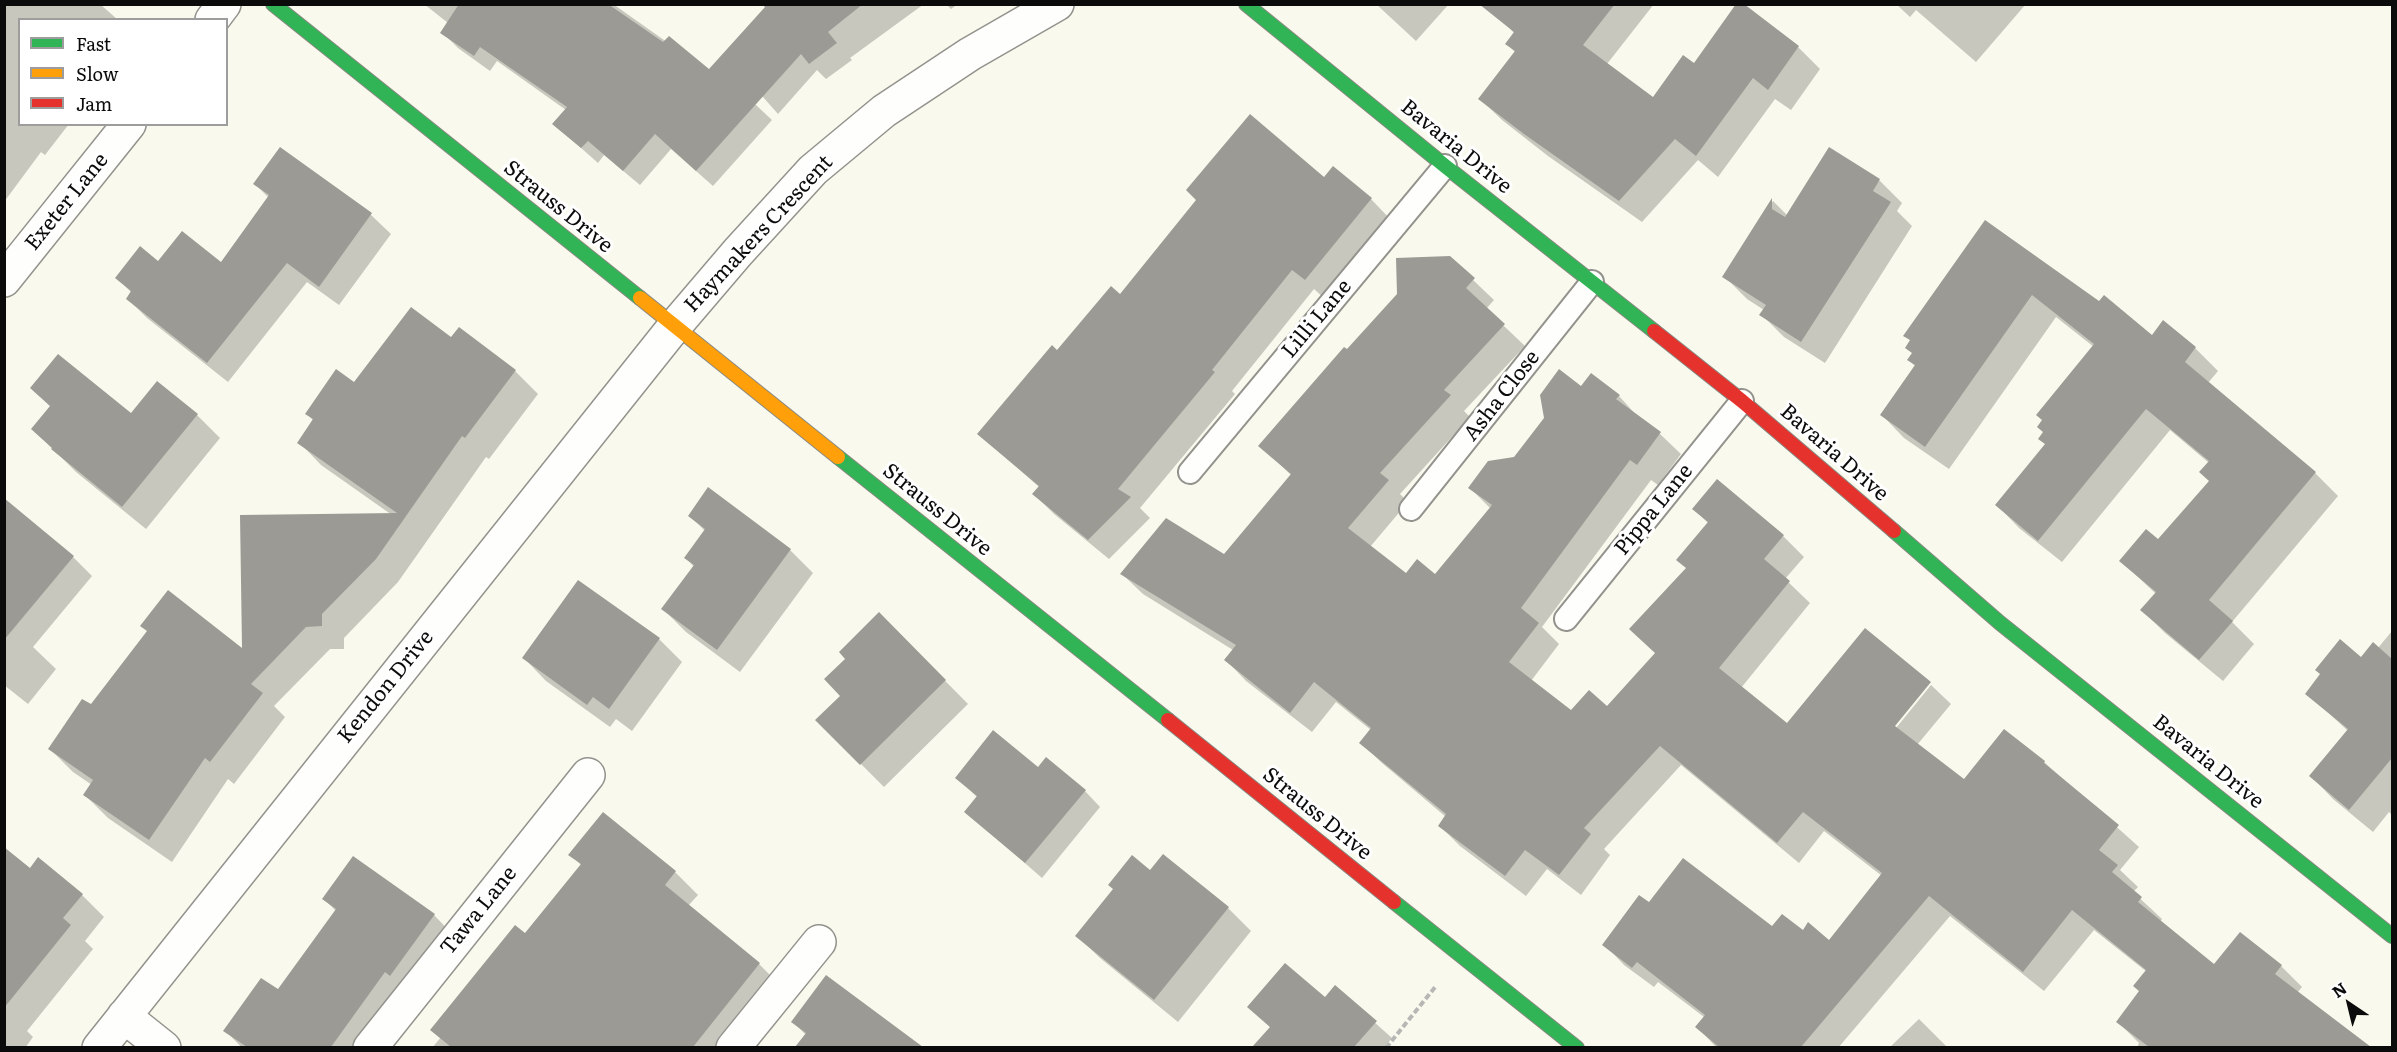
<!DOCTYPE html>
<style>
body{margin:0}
#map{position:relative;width:2397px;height:1052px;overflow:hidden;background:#faf9ed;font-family:Literata,serif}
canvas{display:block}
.frame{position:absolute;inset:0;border:6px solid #0b0b0b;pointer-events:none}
.legend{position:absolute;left:18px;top:18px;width:210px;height:108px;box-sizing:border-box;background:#fff;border:2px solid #9d9d9d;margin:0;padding:8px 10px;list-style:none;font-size:18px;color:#0b0b0b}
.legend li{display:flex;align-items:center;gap:12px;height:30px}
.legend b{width:30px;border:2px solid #9d9d9d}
.north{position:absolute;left:2319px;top:974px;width:60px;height:60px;-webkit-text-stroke:4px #fff;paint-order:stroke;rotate:325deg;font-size:16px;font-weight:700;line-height:24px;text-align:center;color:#0b0b0b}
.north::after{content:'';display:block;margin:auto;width:21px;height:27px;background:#0b0b0b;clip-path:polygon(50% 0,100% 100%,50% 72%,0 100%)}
</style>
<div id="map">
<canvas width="2397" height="1052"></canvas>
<div class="frame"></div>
<ul class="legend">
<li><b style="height:8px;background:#30b455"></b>Fast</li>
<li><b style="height:8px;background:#ff9f0a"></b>Slow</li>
<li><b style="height:8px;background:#e5322d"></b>Jam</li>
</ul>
<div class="north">N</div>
</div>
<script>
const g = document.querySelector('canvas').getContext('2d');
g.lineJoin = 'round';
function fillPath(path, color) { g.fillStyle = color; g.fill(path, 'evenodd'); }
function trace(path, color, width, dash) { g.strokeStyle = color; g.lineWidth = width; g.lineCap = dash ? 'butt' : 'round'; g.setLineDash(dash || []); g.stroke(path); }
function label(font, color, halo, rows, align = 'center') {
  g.font = font + ' Literata,serif'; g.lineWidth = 6; g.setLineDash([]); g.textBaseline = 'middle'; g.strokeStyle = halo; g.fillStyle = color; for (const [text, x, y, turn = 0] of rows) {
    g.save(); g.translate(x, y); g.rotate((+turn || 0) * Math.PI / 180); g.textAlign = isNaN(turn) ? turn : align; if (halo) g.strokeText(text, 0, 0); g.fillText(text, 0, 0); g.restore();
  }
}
fillPath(new Path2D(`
 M4,4h96l18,16h-98v104h49l-24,31 -4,-3 -37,50z
 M424,4h189l143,101 16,15 -59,66 -42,-37 -31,36 -36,-30 -6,8 -44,-39 12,-14 -69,-49 -7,10 -32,-23 -16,-16 6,-9z
 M764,4h160l-74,54 2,2 -26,19 -9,-9 -39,44 -53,-60 42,-47z
 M946,4h12l-7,5z
 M1376,4h73l-33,37z
 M1514,4h140l-47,60 46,35 145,-52 22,22 -29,41 -16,-11 -57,78 -20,-17 -56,62 -94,-66 -46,-36 -22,-21 36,-46 -9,-9 8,-10 -13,-14z
 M1896,4h130l-50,58 -60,-52 -6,7z
 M280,149l91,66 20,19 -52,71 -32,-23 -79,100 -81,-64 -19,-19 4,-6 -15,-15 42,-15 62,2 48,-67 -14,-14z
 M1324,179l47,20 20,21 -65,80 -12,-11 -82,102 3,3 -95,114 10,10 -41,41 -55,-45 -20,-20 5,-7 -60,-53 79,-82 62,-56z
 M1879,180l23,23 -5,8 15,15 -87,137 -41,-26 -23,-23 3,-4 -17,-11 -23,-23 49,-75 15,15z
 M1985,222l114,81 53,34 12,-15 31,26 23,23 -10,12 107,90 23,23 -106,126 22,22 -31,37 -58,-48 -23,-23 14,-16 -35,-33 37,-20 52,-60 -1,-18 -39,-33 -108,132 -43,-34 -22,-23 49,-60 48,-98 -38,-30 -107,152 -45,-31 -22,-23 33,-49 -6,-6 4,-6 -2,-13 -6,-5z
 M1473,280l21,20 -8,9 39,37 -61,65 6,6 -70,77 8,8 -38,45 36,28 30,1 55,-67 -21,-21 44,-30 68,-70 37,8 20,22 21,16 21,20 -23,31 -7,-5 -109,147 17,17 -28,37 40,31 36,-4 49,-54 31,-85 22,-45 -15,-15 89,27 21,21 -19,22 25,24 -69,85 46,37 102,6 3,2 39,-48 20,19 -34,41 48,36 79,-19 95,85 -19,23 18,17 -5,5 29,27 -2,3 54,44 26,-32 41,32 21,21 -5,6 72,55h-232l2,-5 -21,-21 22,-31 7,-19 -53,-42 -50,61 -94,-75 -112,132h-121l-20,-21 7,-10 -46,-35 -4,5 -30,-22 -20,-21 45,-40 154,28 26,10 53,-66 -58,-45 -25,32 -118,-98 -77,84 6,6 -29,40 -34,-26 -21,27 -66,-50 -20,-20 6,-9 -64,-54 -21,-20 10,-13 -35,-28 -24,30 -66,-51 -20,-21 7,-10 -90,-56 -21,-20 102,-18 68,-80 -32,-31 87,-94z
 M451,339l64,32 23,23 -49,65 -3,-2 -88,125 -54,56v11h-14l-56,57 11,11 -51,67 -6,-5 -56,83 -64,-44 -23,-23 7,-10 -19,-13 -23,-23 41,-43 153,-55 148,-136 -71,-50 -22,-23 15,-21 -7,-7 47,-30z
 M158,383l39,32 23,23 -74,91 -70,-57 -43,-43 18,-22 -19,-19 99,27z
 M709,490l81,60 23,23 -73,99 -54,-40 -23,-23 31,-42 -8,-9 20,-26 -16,-16z
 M4,509l69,48 19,19 -59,71 23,22 -28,35 -24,-19z
 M578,582l81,57 23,23 -50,69 -16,-12 -6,8 -64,-46 -22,-23z
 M879,614l89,90 -84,83 -67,-67 25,-24 5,-37z
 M2392,631v184l-3,-3 -16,20 -40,-33 -22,-23 37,-45 -41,-38 71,-45z
 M1038,769l47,22 15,16 -58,71 -76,-66 12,-14 -21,-20z
 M4,849l26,21 52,25 22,22 -19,24 8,8 -66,82 6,6 -8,11h-21z
 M570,854l105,18 23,23 -10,11 71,58 23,23 -48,61h-302l150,-182z
 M1151,872l77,36 23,23 -73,91 -78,-64 -23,-22z
 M324,899l110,16 22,23 -86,110h-128l-17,-18 53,-38 58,-81z
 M1335,987l57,51 -8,10h-125l-3,-3 15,-17 -22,-21 76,-8z
 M1919,1019l29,29h-59z
 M793,1022l111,13 12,13h-119l9,-13z`), '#0003');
fillPath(new Path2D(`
 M459,4h149l55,38 6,-6 40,33 56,-62 -3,-3h101l-35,28 9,11 -28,21 -8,-10 -105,117 -41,-37 -32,37 -35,-30 -7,7 -29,-24 15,-17 -87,-60 -6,9 -34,-23z
 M1479,4h136l-32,41 70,52 30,-42 11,8 42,-59h8l55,42 -31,44 -15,-12 -57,78 -21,-17 -56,62 -95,-67 -46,-35 37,-48 -10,-7 9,-12z
 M1250,114l74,63 9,-11 39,32 -67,82 -13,-10 -80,100 3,2 -97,117 13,8 -43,43 -56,-46 7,-8 -62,-52 75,-89 5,5 54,-64 9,8 76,-94 -10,-10z
 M280,147l92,66 -53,74 -32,-24 -80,100 -81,-64 5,-8 -16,-13 25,-32 18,15 24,-30 39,31 48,-67 -16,-11z
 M1829,147l51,32 -7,12 18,11 -90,140 -42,-27 7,-10 -44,-28 50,-79v11l13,8z
 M1985,220l114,81 5,-6 48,40 11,-15 33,27 -11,15 131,110 -107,128 24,21 -34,39 -59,-50 16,-18 -37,-31 27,-32 12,10 51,-58 -10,-9 10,-11 -63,-52 -108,132 -43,-36 50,-61 -7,-5 5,-7 -6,-5 5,-7 -6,-5 58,-71 -62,-49 -107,152 -45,-32 35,-50 -8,-5 5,-7 -7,-5 5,-8 -7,-4z
 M1450,256l25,22 -9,10 39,36 -61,66 7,5 -71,78 9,7 -41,48 58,45 11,-14 18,15 57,-69 -24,-17 20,-27 26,-4 30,-39 -4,-23 19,-26 22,17 10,-13 29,22 -4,4 45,33 -24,33 -7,-5 -109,148 18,15 -30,39 62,48 18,-20 18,16 48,-53 -26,-24 57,-61 -10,-8 32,-38 -16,-13 25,-30 67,56 -20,24 26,22 -71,87 68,55 78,-95 66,54 -36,44 69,53 40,-50 41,32 -1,2 75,62 -20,25 19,15 -6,7 30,25 -4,5 76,62 26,-32 42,33 -7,9 96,73h-222l-33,-25 23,-31 -6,-5 13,-16 -74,-60 -49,62 -94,-76 -128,151h-82l-24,-20 10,-12 -68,-53 -5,6 -30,-23 37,-50 10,7 34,-44 89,68 10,-12 21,16 5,-8 21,18 53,-67 -79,-61 -26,31 -117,-97 -76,82 7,6 -32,41 -34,-25 -20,26 -67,-50 8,-12 -87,-71 12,-15 -57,-46 -24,31 -66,-53 12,-15 -116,-71 46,-56 58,36 67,-80 -33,-28 86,-99 3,2 50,-55 -1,-36z
 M411,307l40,30 8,-10 57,43 -51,68 -3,-2 -86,123 -54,55v12l-16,1 -55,57 12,9 -53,69 -5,-4 -56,82 -66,-45 10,-15 -45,-31 34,-50 9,5 56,-73 -7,-5 28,-36 74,58 -2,-133 157,-2 -100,-70 16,-24 -8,-5 31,-45 18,13z
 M58,354l73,59 26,-32 41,33 -76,93 -71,-58 1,-1 -21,-19 19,-23 -20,-18z
 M708,487l83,62 -74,101 -56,-41 33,-44 -10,-7 21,-29 -17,-13z
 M4,498l70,58 -70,84z
 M578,580l82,58 -51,71 -16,-12 -6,8 -65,-47z
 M879,612l67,68 -86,85 -45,-45 25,-24 -16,-17 21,-20 -6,-7z
 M2340,639l21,18 12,-15 19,17v99l-43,52 -40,-34 39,-47 -43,-35 15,-20 -5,-4z
 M993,730l45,37 8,-10 40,33 -61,73 -61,-51 13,-16 -22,-18z
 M603,812l73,59 -11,14 95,78 -67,84h-242l-21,-17 85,-105 10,8 56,-69 -13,-9z
 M4,847l26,21 8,-11 45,37 -20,24 8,7 -67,83z
 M1163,854l66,53 -75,93 -79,-64 38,-47 -5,-4 24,-30 18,15z
 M353,856l82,58 -45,62 -5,-4 -54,75h-84l-24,-16 38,-53 17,11 58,-80 -14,-10z
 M1285,963l40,34 10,-12 42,36 -23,26h-102l18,-20 -23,-20z
 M826,975l97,72h-128l11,-14 -15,-11z`), '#9c9a94');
const lane = new Path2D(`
 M1190,472l255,-306
 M1411,509l181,-227
 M1566,619l176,-218`);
const street = new Path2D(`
 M212,20l12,-16
 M4,280l125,-156
 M124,1016l40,32
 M99,1048l575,-721 64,-75 75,-82 71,-59 86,-57 87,-50
 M370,1048l218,-273
 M733,1048l86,-106`);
const fast = new Path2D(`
 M273,4l367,294
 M1246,4l199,162 209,165
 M838,457l330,263
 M1894,531l106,92 392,313
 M1394,902l183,146`);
const slow = new Path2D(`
 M640,298l198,159`);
const jam = new Path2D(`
 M1654,331l88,70 152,130
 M1168,720l226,182`);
trace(lane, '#93928d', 26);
trace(street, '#93928d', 36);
trace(fast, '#898983', 16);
trace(slow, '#898983', 16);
trace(jam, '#898983', 16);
trace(new Path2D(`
 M1386,1048l50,-62`), '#b7b7b5', 4, [6, 3]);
trace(lane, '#fefefc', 22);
trace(street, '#fefefc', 33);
trace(fast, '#30b455', 14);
trace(slow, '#ff9f0a', 14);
trace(jam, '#e5322d', 14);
label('21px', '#0b0b0b', '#fff', [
 ["Bavaria Drive",1456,147,39],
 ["Exeter Lane",67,202,-51],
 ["Strauss Drive",558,207,39],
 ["Haymakers Crescent",759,234,-47],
 ["Lilli Lane",1317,319,-50],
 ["Asha Close",1502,396,-52],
 ["Bavaria Drive",1834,453,41],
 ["Strauss Drive",937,510,39],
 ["Pippa Lane",1654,510,-51],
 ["Kendon Drive",386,687,-51],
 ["Bavaria Drive",2208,762,39],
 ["Strauss Drive",1317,814,39],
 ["Tawa Lane",479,911,-51]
]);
</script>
